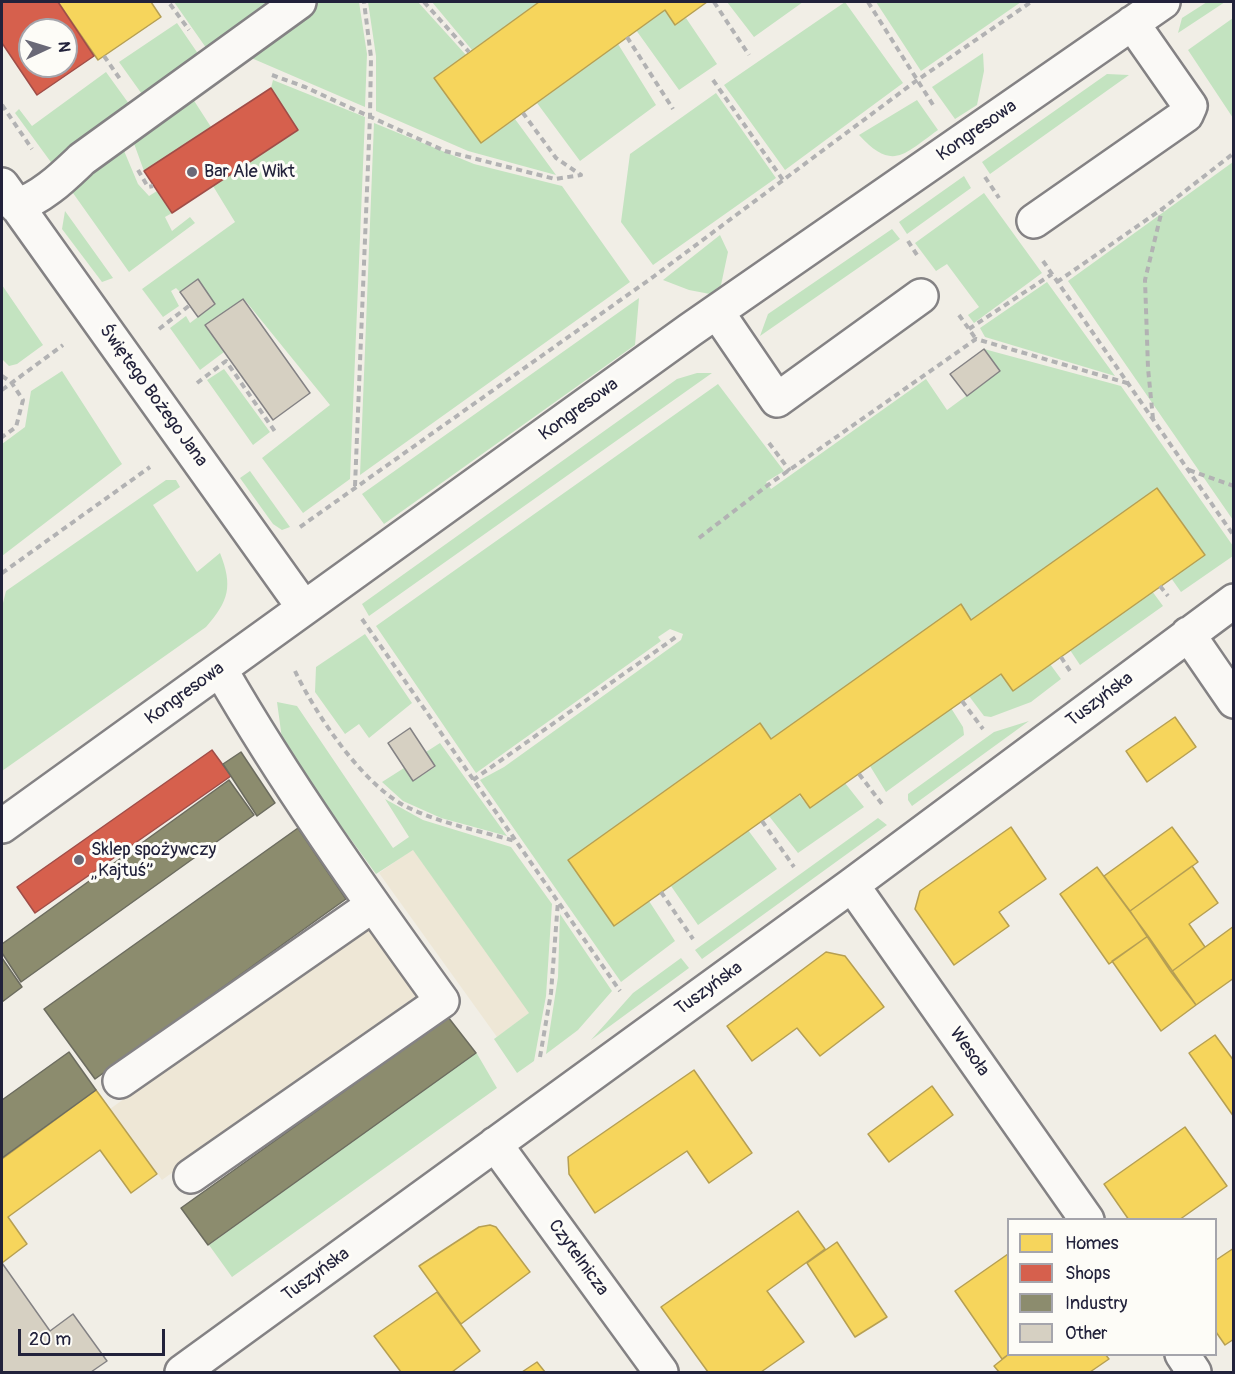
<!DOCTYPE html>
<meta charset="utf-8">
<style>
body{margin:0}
#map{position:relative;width:1235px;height:1374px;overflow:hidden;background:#f1eee6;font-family:Pangolin,sans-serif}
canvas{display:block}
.frame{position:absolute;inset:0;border:3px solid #22223b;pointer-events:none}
.legend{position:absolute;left:1007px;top:1218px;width:210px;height:138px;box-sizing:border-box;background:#fdfcf7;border:2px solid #a5a5ac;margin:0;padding:8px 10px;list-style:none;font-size:18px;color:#22223b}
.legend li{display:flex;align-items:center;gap:12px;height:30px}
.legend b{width:30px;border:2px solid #a5a5ac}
.north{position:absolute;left:18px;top:18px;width:60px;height:60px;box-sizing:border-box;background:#fdfcf7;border:2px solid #a5a5ac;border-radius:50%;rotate:86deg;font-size:16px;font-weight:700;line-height:24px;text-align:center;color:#22223b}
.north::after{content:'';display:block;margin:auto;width:21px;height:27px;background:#6a6977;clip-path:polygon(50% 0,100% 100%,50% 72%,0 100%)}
.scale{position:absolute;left:18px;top:1329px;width:147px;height:27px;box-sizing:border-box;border:3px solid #22223b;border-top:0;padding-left:8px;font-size:18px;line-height:21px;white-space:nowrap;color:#22223b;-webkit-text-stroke:4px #fdfcf7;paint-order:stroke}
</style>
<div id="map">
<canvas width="1235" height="1374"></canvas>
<div class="frame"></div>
<ul class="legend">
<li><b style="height:16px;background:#f6d55c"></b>Homes</li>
<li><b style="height:16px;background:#d6604d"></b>Shops</li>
<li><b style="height:16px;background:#8c8c6e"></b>Industry</li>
<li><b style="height:16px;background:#d6d0c2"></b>Other</li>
</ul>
<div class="north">N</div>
<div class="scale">20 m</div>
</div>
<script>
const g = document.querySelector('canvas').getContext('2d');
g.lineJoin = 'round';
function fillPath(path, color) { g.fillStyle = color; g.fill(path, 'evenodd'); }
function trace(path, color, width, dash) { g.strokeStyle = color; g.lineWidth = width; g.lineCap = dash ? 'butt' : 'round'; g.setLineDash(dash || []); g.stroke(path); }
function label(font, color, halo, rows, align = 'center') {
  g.font = font + ' Pangolin,sans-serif'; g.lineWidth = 6; g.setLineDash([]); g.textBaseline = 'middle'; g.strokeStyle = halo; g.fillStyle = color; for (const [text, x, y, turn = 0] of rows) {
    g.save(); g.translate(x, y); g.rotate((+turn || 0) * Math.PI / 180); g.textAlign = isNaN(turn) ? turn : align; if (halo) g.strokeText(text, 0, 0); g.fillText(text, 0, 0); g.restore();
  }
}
fillPath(new Path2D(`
 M413,849l117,164 -33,24 -118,-164z
 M366,924l51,71 -255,185 -52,-71z`), '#eee7d6');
fillPath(new Path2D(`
 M174,2h103l-68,50z
 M315,2h44l8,52 -2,53 -123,-53z
 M368,2h50l48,53 -32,23 47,65 34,-24 41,56 -88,-24 -92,-40v-55z
 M432,2h-1h108l-67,48z
 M727,2h76l-49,35z
 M845,2l58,81 -118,87 -61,-85z
 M876,2h145l-100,69z
 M1207,2h18l-47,31 4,-15z
 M665,10l10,14 11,-6 31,46 -38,26 -43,-60z
 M1233,18v100l-45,-68z
 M177,23l24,35 -57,39 -25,-35z
 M618,44l38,61 -76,56 -43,-58z
 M983,53l1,18 -7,34 -22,14 -23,-32z
 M106,72l26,36 -79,57 -38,-52 4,-4 13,17z
 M1107,74l22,1 -139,99 -8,-12z
 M273,80l92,37 -15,362 -47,34 -41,-55 68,-53 -86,-106 -39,26 19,27 -24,18 -30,-42 16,-12 4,7 25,-19 -17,-24 -18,12 -4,-4 -5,3 8,15 -16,11 -21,-28 93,-67 -22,-36 85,-56 -27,-42z
 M716,93l60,85 -123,87 -32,-43 9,-68z
 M191,96l20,31 -67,44 -12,-33z
 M917,100l21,30c-34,24 -45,42 -79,5z
 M374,123l100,41 88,22 68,96 -270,193z
 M122,146l16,38 11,12 8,-5 15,22 -7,4 7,14 18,-14 5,6 -66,49 -61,-86z
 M1233,162v358l-165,-239z
 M964,176l7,12 -64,46 -8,-12z
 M984,193l58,80 -68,50 -6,-8 11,-8 -32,-43 -11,7 -21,-28z
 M65,211l48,67 -11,4 -40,-53z
 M892,229l8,10 -140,97 8,-22z
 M720,235l8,17 -7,33 -11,9 -21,-4 -26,-10z
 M1047,282l68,94 -130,-39 -5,-9z
 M2,285l41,60 -26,19 -8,2 -7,-7z
 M639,298l-4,47 -251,179 -22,-30z
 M984,349l137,37 112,160v10l-52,36 -10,-14 34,-24 -48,-66 -186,132 -11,-15 -189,134 -12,-16 -191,137 46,65 35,-24 26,40 -54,41 -141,-202 24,-13 177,-127 2,-6 -13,-5 -12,8 3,4 -185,132 -100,-147 342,-242 66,87 -18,11 5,7 155,-110 21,31 53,-39z
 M224,369l46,63 -17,13 -46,-65z
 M62,371l60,93 -120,92v-112l23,-17 6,-36z
 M697,373h15l-343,243 -7,-12 315,-225z
 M250,471l40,56 -8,3 -9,-6 -33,-46z
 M166,480h10l4,7 -27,18 44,67 23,-19c13,33 9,48 -14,74l-204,144v-164l4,-16z
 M1152,591l11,15 -83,59 -10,-15z
 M365,634l47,69 -43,35 -10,-14 -14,10 -30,-42 1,-25z
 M1050,664l11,15 -30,23 -40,15 -7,-1 -15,-20 32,-22 12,17z
 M277,702l20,4 96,142 16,-11 -24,-38 38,21 88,27 41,57 -6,92 -12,65 -17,12 -23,-34 35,-26 -116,-163 -37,24 -93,-128z
 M951,708l12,19 1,8 -78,57 -16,-26z
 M1029,721l-117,85 -4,-6v-6l86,-62z
 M440,743l67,93 -66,-18 -38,-17 -21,-19 22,-14 9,13 22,-14 -9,-15z
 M845,783l19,24 -66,46 -29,-37 30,-21 11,13z
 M878,818l9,7 -185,134 -7,-9z
 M748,830l29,39 -79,56 -27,-39z
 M560,914l52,77 -34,39 -32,24 12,-77z
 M681,958l8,10 -98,72 42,-47z
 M476,1052l21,36 -265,189 -23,-32z`), '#c3e3c0');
const homes = new Path2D(`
 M58,2h93l10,15 -63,43z
 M539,2h168l-32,23 -10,-15 -184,133 -47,-65z
 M1157,488l48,67 -192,136 -12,-17 -191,134 -10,-14 -186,132 -46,-66 192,-137 11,16 190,-135 10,16z
 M1175,717l21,30 -49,35 -21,-31z
 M1011,827l35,52 -47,33 10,14 -55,39 -39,-56 5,-18z
 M1172,827l26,35 -68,49 -26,-35z
 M1192,866l26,37 -29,21 16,23 -34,25 -41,-61z
 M1097,867l51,69 -39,28 -49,-70z
 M1234,926v52l-38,27 -25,-33z
 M1148,936l48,69 -35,26 -49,-70z
 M826,952l19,4 39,51 -64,49 -23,-28 -45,33 -25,-35z
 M1215,1035l19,26v56l-45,-64z
 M694,1070l58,83 -43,30 -22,-32 -92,62 -26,-39 -1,-17z
 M932,1086l21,29 -64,47 -21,-28z
 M96,1090l61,84 -26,19 -31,-43 -92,67 19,27 -25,19v-104z
 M1185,1127l42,59 -48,34h-50l-25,-36z
 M798,1211l27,38 -58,42 37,51 -43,30h-53l-47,-65z
 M490,1225l6,2 34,45 -69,52 -42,-58 60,-39z
 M837,1242l50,75 -32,20 -48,-74z
 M1234,1248v91l-9,6 -9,-13v-72z
 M1008,1254l1,100 -7,5 -47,-68z
 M437,1292l43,59 -28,21h-51l-27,-36z
 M1009,1354h96l4,5 -19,13h-91l-5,-6z
 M537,1362l8,10h-23z`);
fillPath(homes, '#f6d55c');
trace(homes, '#b69f52', 1.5);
const shops = new Path2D(`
 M2,2h56l36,54 -57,39 -35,-52zM30,30h36v36h-36z
 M271,88l27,42 -126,83 -28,-42z
 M212,750l19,26 -196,137 -18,-26z`);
fillPath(shops, '#d6604d');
trace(shops, '#a04d48', 1.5);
const industry = new Path2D(`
 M241,752l34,51 -18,13 -34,-52z
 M229,780l25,35 -233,167 -19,-29v-9z
 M298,828l48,71 -251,180 -51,-70z
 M2,958l20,29 -20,15z
 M448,1017l28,36 -268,192 -27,-37z
 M69,1052l27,38 -94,68v-58z`);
fillPath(industry, '#8c8c6e');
trace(industry, '#6c6c5f', 1.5);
const building = new Path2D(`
 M198,279l17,25 -17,13 -18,-25z
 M243,299l67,94 -37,27 -68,-95z
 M984,349l16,22 -33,25 -17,-22z
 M410,728l25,38 -22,15 -25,-38z
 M2,1263l48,68 23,-17 34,47 -16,11h-89z`);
fillPath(building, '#d6d0c2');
trace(building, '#848284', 1.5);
const minor = new Path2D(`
 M2,185l302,423
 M16,206c26,-8 47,-29 66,-47l217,-157
 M1034,221l152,-106 4,-9 -58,-83
 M717,312l60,88 144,-104
 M1188,634l46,67
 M2,826l688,-496 473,-328
 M852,885l235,335
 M120,1081l253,-176
 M495,1144l166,228
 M191,1176l251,-175c-78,-108 -156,-217 -222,-332
 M1182,1354l12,18
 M182,1372l670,-487 382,-284`);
trace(minor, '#848284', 38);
trace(new Path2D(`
 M424,2l45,50
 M714,2l35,53
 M868,2l67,106
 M170,4l19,26
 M627,37l46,72
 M104,56l16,23
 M272,75l33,12 140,64 110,28 26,-4 -25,-17 -33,-45
 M713,80l70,100
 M2,105l30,44
 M138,170l10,17 5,-1
 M985,177l14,21
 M908,241l9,14
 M1043,261l191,275
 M1057,282l105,-73 72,-56
 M959,315l17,24
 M159,329l31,-24
 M969,329l83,-55
 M2,376l9,6 12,18 -7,27 -14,10
 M197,383l29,-22 50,72
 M2,390l61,-45
 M1153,419l-5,-51 -3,-88 17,-70
 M769,443l21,28
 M1189,470l45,16
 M355,486l15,-370 1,-59 -7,-55
 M300,527l353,-250 263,-196 115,-79
 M699,538l69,-53 208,-146 151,44
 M2,573l148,-106
 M1160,586l8,10
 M362,619l258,372
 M1061,657l9,14
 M295,671c21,44 69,116 114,137 34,16 71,23 106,33
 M962,701l21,28
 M859,774l23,30
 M473,780l203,-143
 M762,821l32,46
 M661,892l32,47
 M540,1057l11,-64 7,-92`), '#b2b2b3', 4, [6, 4.5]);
trace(minor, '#faf9f6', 33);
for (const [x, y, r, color] of [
 [192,172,6,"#6a6977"],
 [79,860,6,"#6a6977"]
]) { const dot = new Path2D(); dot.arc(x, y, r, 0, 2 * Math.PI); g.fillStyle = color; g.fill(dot); trace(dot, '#fdfcf7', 2); }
label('18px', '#22223b', '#fdfcf7', [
 ["Kongresowa",977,131,-35],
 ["Świętego Bożego Jana",153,396,54],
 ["Kongresowa",579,410,-36],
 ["Kongresowa",185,694,-36],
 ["Tuszyńska",1100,700,-37],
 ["Tuszyńska",709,989,-36],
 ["Wesoła",969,1052,55],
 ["Czytelnicza",578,1258,54],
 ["Tuszyńska",316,1275,-36]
]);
label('18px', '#22223b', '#fdfcf7', [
 ["Bar Ale Wikt",204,172],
 ["Sklep spożywczy",91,850],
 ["„Kajtuś”",91,871]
], 'left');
</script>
